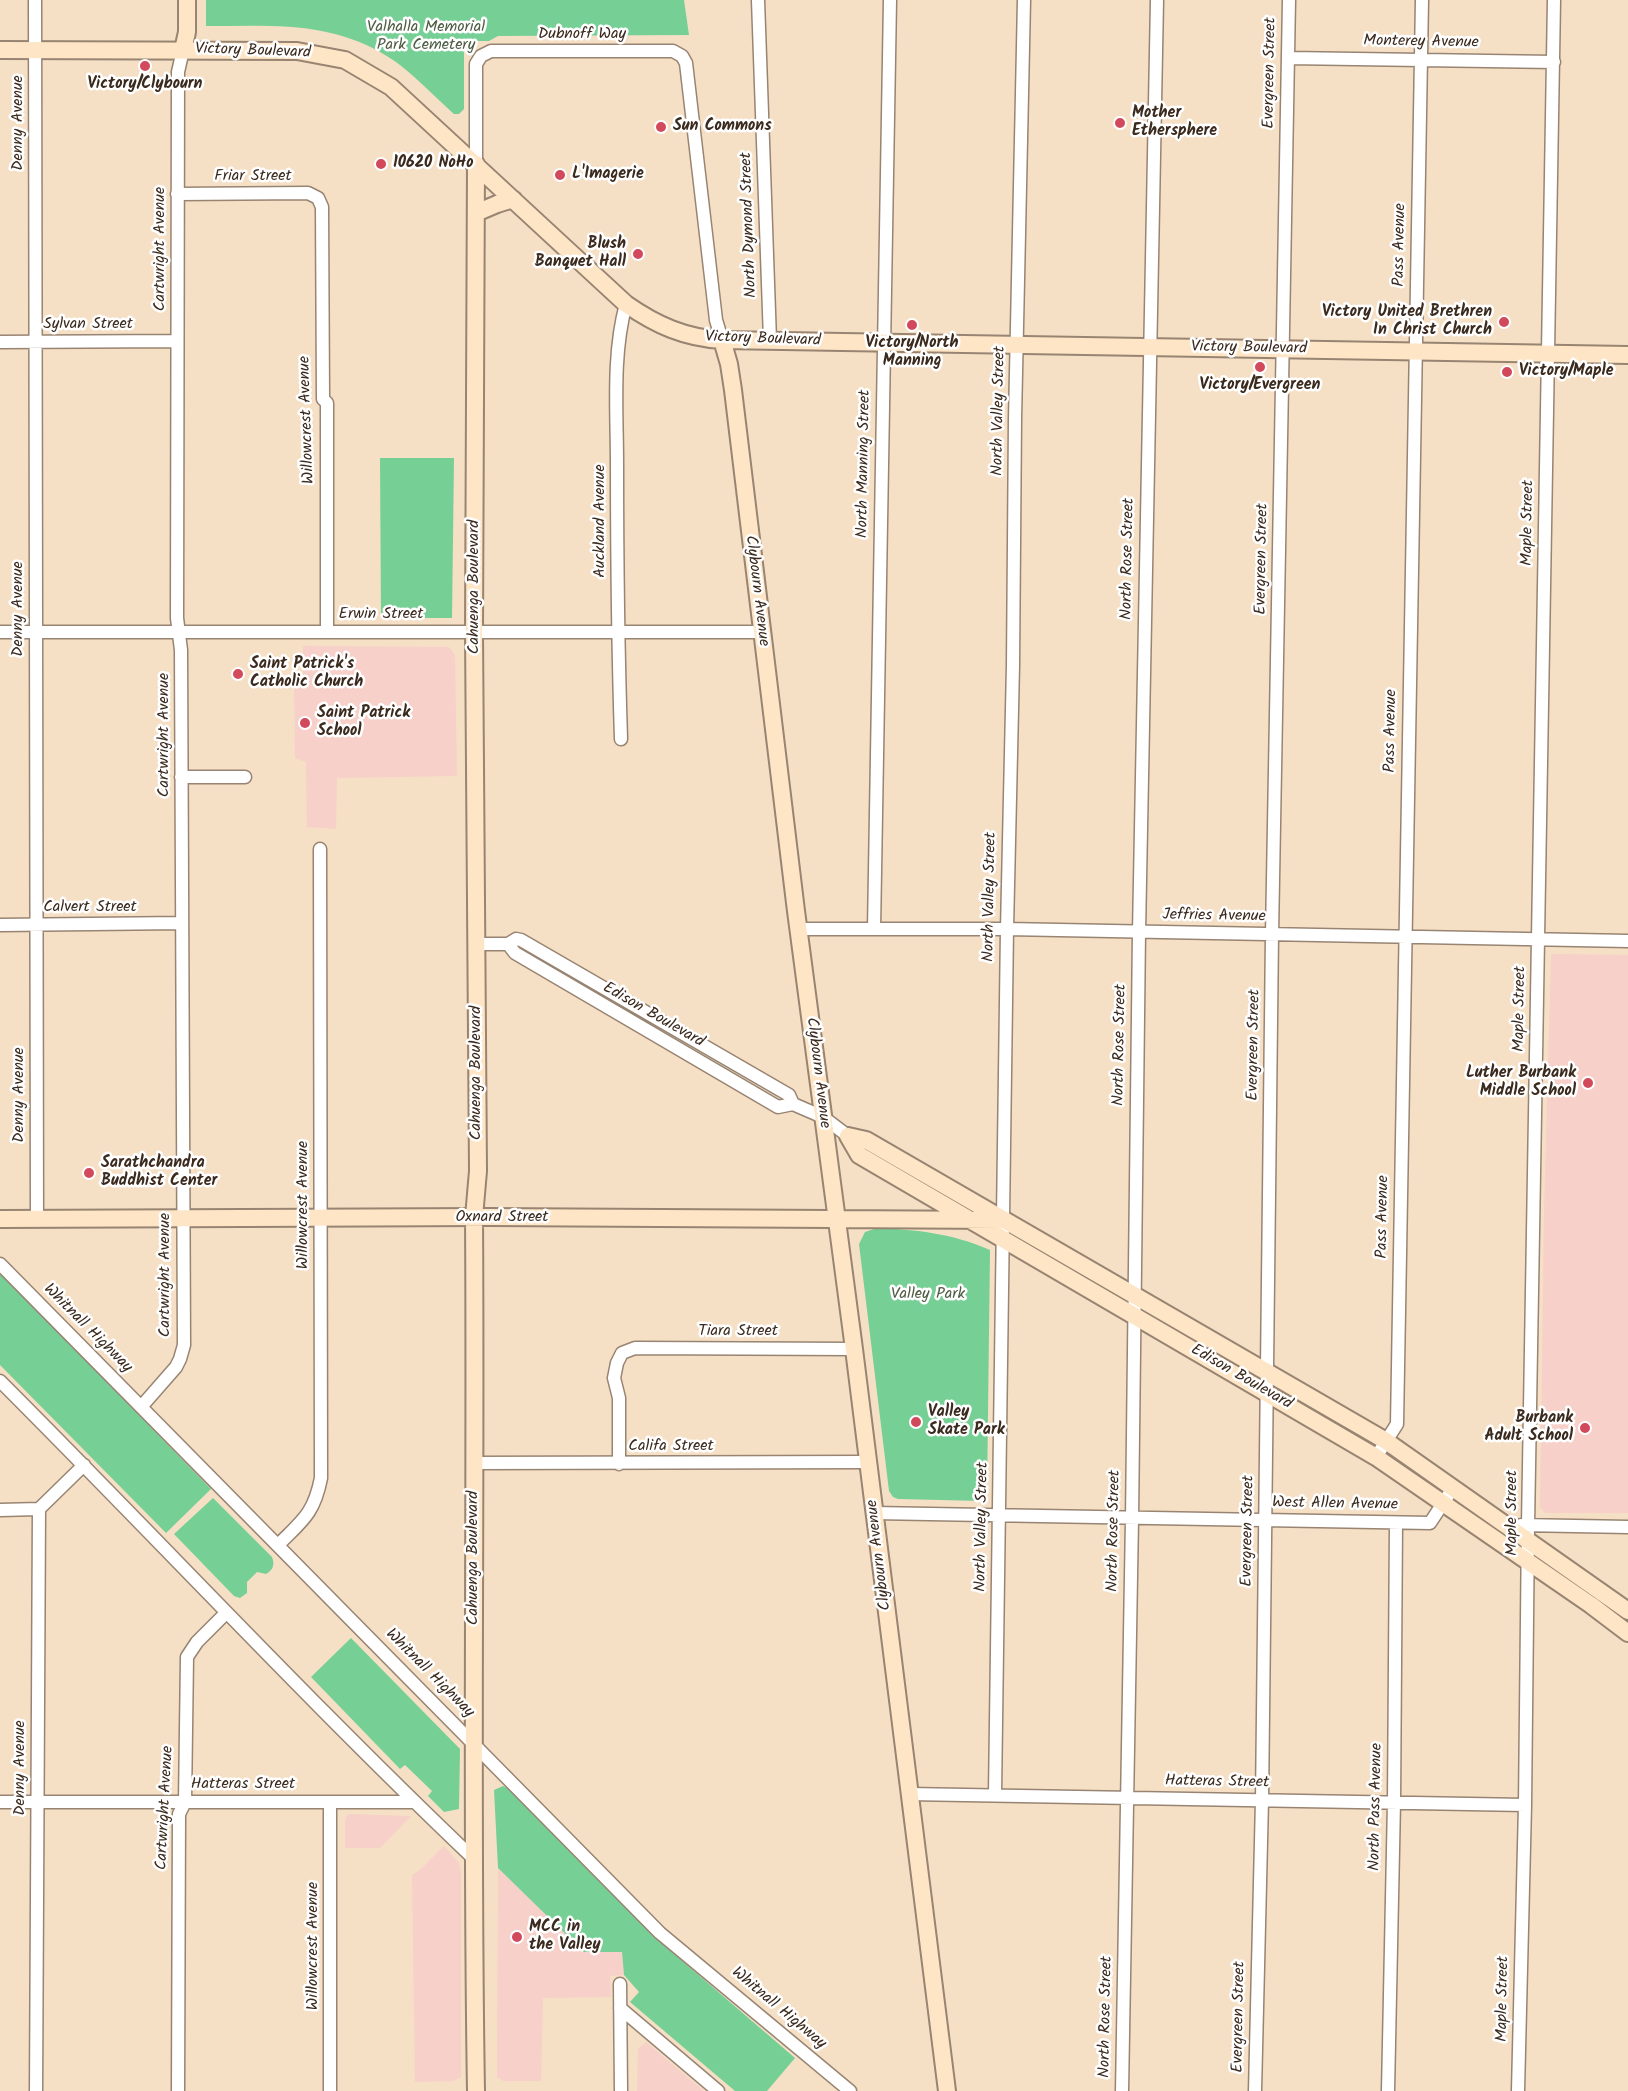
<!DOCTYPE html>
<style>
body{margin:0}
canvas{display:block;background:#f5dfc5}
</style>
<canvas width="1628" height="2091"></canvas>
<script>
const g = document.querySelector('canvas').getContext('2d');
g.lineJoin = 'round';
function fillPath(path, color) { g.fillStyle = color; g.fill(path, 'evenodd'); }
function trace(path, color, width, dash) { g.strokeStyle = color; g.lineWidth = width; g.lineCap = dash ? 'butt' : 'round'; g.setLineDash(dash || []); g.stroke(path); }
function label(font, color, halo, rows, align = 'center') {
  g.font = font + ' Kalam,sans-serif'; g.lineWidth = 5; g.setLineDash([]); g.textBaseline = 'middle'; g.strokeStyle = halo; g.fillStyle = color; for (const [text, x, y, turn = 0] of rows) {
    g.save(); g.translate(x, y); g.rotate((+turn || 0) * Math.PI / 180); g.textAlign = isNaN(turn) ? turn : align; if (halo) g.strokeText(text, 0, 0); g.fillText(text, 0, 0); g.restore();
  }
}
fillPath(new Path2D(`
 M303,646l146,1 6,8 2,121 -120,2 -1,51 -29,-2 -1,-65 -11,-4 -1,-83h9z
 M1551,954l77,1v558h-83l-5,-6 4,-295z
 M348,1814l63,2 -31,32h-35v-28z
 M444,1846l15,17 2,9v205l-8,4 -38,1 -3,-207 8,-5z
 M498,1868l86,84h38l2,23 -14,1 1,21 -68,1 -2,83h-38l-6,-4z
 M646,2042l58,49h-67l1,-42z`), '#f7d1c9');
fillPath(new Path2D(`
 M206,0h478l5,35 -191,1 -9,5h-25v68l-5,5h-5c-19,-17 -38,-37 -58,-52 -60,-42 -121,-36 -190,-36z
 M380,458h74l-2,160h-71z
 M877,1228c41,2 74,5 113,22l-3,246 -5,5 -84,-2 -5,-2 -4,-6 -30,-247 6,-12z
 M0,1273l211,216 -45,44 -166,-168z
 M213,1498l59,59c3,8 1,13 -6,17l-9,-2 -10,10v11l-7,5 -6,-2 -60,-62z
 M351,1638l109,111 -1,60 -15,3 -16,-16 4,-5 -27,-26 -5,4 -89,-92z
 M503,1786l10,5 153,156 129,111 -28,33h-32l-105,-89 9,-10 -15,-17 -2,-23h-38l-86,-84 -4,-78z`), '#76d096');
const street = new Path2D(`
 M35,0l2,1218
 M758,0l12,340
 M1289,58l265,4
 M476,164v-100l5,-8 10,-5h182l9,5 4,7 30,257 6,20
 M177,194l131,-1 10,5 4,9 1,192 4,4v229
 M0,342l177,-1
 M0,632h761
 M621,739c-3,-92 -4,-184 -4,-275 0,-53 -5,-109 9,-160
 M181,777h64
 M0,925l181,-2
 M799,929h208l621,12
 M874,929l16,-929
 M476,944h32l8,-5 5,1 268,155 4,9 30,13 25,19
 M508,944l7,9 263,154 15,-3
 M0,1264l660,669 190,158
 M0,1381c159,159 311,323 474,478
 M141,1407l35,-40 4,-8 4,-14 -3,-695 -4,-32 1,-546 5,-22
 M1376,1457l21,-33 25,-1424
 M475,1463l393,-1
 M619,1464v-66l-5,-20 3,-15 5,-10 13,-5 219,1
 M0,1510l39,-1
 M874,1513l556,10 23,-35
 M1521,1525l107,2
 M278,1545c24,-24 36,-31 43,-67l-1,-629
 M909,1794l616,11
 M995,1794l12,-865 6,-264 2,-246 9,-419
 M0,1802h414
 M330,1802v289
 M620,1984l1,107
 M620,2008l98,83
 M36,2091l3,-582 45,-44
 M178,2091l1,-277 6,-12 2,-145 10,-15 29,-29
 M1122,2091l10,-572 7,-587 18,-932
 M1255,2091l7,-291 10,-866 17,-934
 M1388,2091l6,-289 2,-279
 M1518,2091l7,-286 3,-280 26,-1525`);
const secondary = new Path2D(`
 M0,50l297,1 48,9 46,27 235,217c30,21 59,34 96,36l906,15
 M183,50l4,-18v-32
 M476,164l-2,468 4,539 -4,46c2,292 -3,583 2,874
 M476,213l21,-9 16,-5
 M722,340l7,24 4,26 63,521 58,438 93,742
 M848,1136l11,19 517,302 215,148 37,28
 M848,1136l18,4 520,301 242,170
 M0,1219l488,-2 515,3`);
trace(street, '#988472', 15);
trace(secondary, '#988472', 20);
trace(street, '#fff', 12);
trace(secondary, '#fde5c5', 16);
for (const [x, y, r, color] of [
 [145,66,6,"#d1495b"],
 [1120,123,6,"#d1495b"],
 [661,127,6,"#d1495b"],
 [381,164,6,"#d1495b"],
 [560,175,6,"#d1495b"],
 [638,254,6,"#d1495b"],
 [1504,322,6,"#d1495b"],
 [912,325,6,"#d1495b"],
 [1260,367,6,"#d1495b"],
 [1507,372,6,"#d1495b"],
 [238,674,6,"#d1495b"],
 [305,723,6,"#d1495b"],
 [1588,1083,6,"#d1495b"],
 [89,1173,6,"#d1495b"],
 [916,1422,6,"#d1495b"],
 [1585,1428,6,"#d1495b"],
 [517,1937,6,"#d1495b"]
]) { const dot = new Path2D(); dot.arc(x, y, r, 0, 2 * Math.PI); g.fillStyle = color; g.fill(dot); trace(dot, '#fff', 2); }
label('16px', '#4d5c42', '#fff', [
 ["Valhalla Memorial",426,28],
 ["Park Cemetery",426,46],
 ["Valley Park",928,1295]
]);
label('16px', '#3b2a1e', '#fff', [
 ["Dubnoff Way",582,35],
 ["Monterey Avenue",1421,43,1],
 ["Victory Boulevard",253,52,2],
 ["Evergreen Street",1271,73,-89],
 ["Denny Avenue",19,123,-90],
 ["Friar Street",253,177],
 ["North Dymond Street",750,225,-92],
 ["Pass Avenue",1401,245,-89],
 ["Cartwright Avenue",161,249,-90],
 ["Sylvan Street",88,325],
 ["Victory Boulevard",763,340,2],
 ["Victory Boulevard",1249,349,1],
 ["North Valley Street",1000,411,-89],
 ["Willowcrest Avenue",308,420,-92],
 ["North Manning Street",865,464,-89],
 ["Auckland Avenue",601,521,-90],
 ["Maple Street",1529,523,-89],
 ["North Rose Street",1129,559,-89],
 ["Evergreen Street",1263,559,-89],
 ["Cahuenga Boulevard",475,587,-90],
 ["Clybourn Avenue",756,591,83],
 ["Denny Avenue",19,609,-90],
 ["Erwin Street",381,615],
 ["Pass Avenue",1392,731,-89],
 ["Cartwright Avenue",165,735,-90],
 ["North Valley Street",991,897,-89],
 ["Calvert Street",90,908],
 ["Jeffries Avenue",1214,917,1],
 ["Maple Street",1521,1009,-89],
 ["Edison Boulevard",653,1016,30],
 ["North Rose Street",1121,1045,-89],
 ["Evergreen Street",1255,1045,-89],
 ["Cahuenga Boulevard",477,1073,-90],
 ["Clybourn Avenue",817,1073,83],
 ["Denny Avenue",20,1095,-90],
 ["Willowcrest Avenue",304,1205,-90],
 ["Pass Avenue",1384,1217,-89],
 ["Oxnard Street",502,1218],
 ["Cartwright Avenue",166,1275,-90],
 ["Whitnall Highway",87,1329,45],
 ["Tiara Street",738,1332],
 ["Edison Boulevard",1241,1378,30],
 ["Califa Street",671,1447],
 ["West Allen Avenue",1335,1505,1],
 ["Maple Street",1513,1513,-90],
 ["North Valley Street",983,1527,-89],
 ["North Rose Street",1115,1531,-89],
 ["Evergreen Street",1249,1531,-89],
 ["Clybourn Avenue",880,1555,-97],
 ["Cahuenga Boulevard",474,1558,-90],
 ["Whitnall Highway",429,1674,45],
 ["Denny Avenue",21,1768,-90],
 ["Hatteras Street",1217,1783,1],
 ["Hatteras Street",243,1785],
 ["North Pass Avenue",1377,1807,-89],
 ["Cartwright Avenue",166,1808,-87],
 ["Willowcrest Avenue",314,1946,-90],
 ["Maple Street",1504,1999,-89],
 ["Whitnall Highway",778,2009,40],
 ["North Rose Street",1107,2017,-89],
 ["Evergreen Street",1240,2017,-89]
]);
label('bold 16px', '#3b2a1e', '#fff', [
 ["Victory/Clybourn",145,85,"center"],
 ["Mother",1132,114],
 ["Ethersphere",1132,132],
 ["Sun Commons",673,127],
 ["10620 NoHo",393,164],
 ["L'Imagerie",572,175],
 ["Blush",626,245,"right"],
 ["Banquet Hall",626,263,"right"],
 ["Victory United Brethren",1492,313,"right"],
 ["In Christ Church",1492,331,"right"],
 ["Victory/North",912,344,"center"],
 ["Manning",912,362,"center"],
 ["Victory/Maple",1519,372],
 ["Victory/Evergreen",1260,386,"center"],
 ["Saint Patrick's",250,665],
 ["Catholic Church",250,683],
 ["Saint Patrick",317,714],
 ["School",317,732],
 ["Luther Burbank",1576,1074,"right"],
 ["Middle School",1576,1092,"right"],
 ["Sarathchandra",101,1164],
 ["Buddhist Center",101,1182],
 ["Valley",928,1413],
 ["Skate Park",928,1431],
 ["Burbank",1573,1419,"right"],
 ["Adult School",1573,1437,"right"],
 ["MCC in",529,1928],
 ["the Valley",529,1946]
], 'left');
</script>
